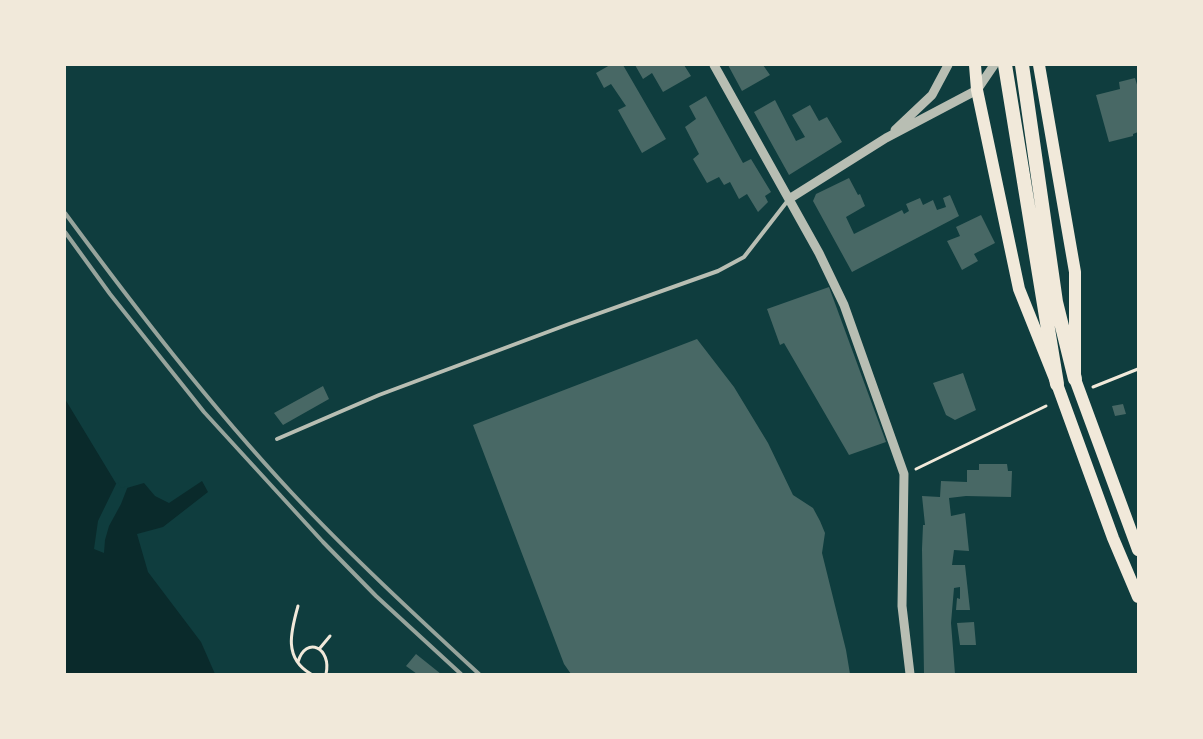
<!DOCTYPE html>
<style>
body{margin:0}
#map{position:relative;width:1203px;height:739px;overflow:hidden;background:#0f3d3e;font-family:"Alegreya Sans",sans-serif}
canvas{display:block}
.frame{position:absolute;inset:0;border:66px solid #f1e9da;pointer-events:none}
</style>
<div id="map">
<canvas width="1203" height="739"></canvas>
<div class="frame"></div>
</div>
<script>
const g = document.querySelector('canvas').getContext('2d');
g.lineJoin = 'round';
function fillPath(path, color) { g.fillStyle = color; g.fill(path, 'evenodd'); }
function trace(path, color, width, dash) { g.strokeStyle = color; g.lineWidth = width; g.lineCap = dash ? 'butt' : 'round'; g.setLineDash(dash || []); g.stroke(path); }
fillPath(new Path2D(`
 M65,399l55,91 24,-7 11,13 14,7 33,-22 6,11 -45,35 -26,7 11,38 53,70 14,32h-150z`), '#0a2a2b');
fillPath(new Path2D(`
 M118,482l3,6 7,-2 -7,18 -12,22 -4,14 -1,13 -10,-4 4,-28 18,-37z`), '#0f3d3e');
fillPath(new Path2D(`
 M610,65h13l43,74 -24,14 -24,-43 8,-4 -15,-22 -7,4 -8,-15z
 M635,65h49l7,11 -28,16 -11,-19 -9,6z
 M728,65h35l7,10 -28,16z
 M1135,78l3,10v44l-5,2v2l-24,6 -13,-47 24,-6 -1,-7z
 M706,96l37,67 8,-4 20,33 -6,4 3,6 -10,10 -11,-18 -8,5 -9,-17 -6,3 -5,-8 -12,6 -14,-24 6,-5 -14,-27 11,-8 -7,-13z
 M775,100l21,41 9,-4 -13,-22 18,-10 9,16 8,-4 15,25 -53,33 -35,-63z
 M849,178l9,17 2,-1 5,12 -19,11 8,17 48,-24 2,4 5,-3 -3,-7 14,-6 3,7 10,-5 4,10 9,-3 -3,-9 7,-3 9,21 -107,56 -39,-71 3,-7z
 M981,215l14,28 -21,11 4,7 -16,9 -15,-29 13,-5 -4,-9z
 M829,287l57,155 -37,13 -65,-112 -4,2 -13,-36z
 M697,339l37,48 34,56 25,52 20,13 7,13 5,12 -3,20 24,97 4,24h-279l-7,-10 -91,-239z
 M963,373l13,37 -21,10 -9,-5 -13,-32z
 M323,386l6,13 -46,26 -9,-12z
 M1123,404l3,10 -11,2 -3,-10z
 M979,464h28l1,7h4l-1,26 -45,-1 -17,2 2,18 14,-3 4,38 -15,-1 -2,15h13l5,45h-14l1,-12 3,1v-12l-6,1 -3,35 4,51h-31l-2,-125 1,-24h2l-3,-29 18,1 1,-16 26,1v-12h12z
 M974,622l2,23h-16l-3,-22z
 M416,654l25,20h-24l-11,-8z`), '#486865');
trace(new Path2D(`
 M1093,387l45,-18
 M916,469l130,-63
 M298,606c-7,25 -15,52 13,68
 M320,648l10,-12
 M298,662c8,-27 34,-14 28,12`), '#f1e9da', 3);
trace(new Path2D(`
 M277,439l102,-44 190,-71 149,-53 26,-14 45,-58`), '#b8beb3', 4);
trace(new Path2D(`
 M714,65l105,188 25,52 60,169 -2,132 8,68
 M895,130l37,-35 16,-30
 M789,199l97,-61 91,-48 17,-25`), '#b8beb3', 9);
trace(new Path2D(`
 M975,65l2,25 42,199 38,95 56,154 25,59
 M1039,65l36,207v107l63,171`), '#f1e9da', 12);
trace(new Path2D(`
 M1005,65l52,319
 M1022,65l34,237 19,77`), '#f1e9da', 14);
trace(new Path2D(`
 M65,213c71,96 144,191 226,279 60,64 124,123 188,182
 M65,232l45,62 94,118 119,130 53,54 85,78`), '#97a49c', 4);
</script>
